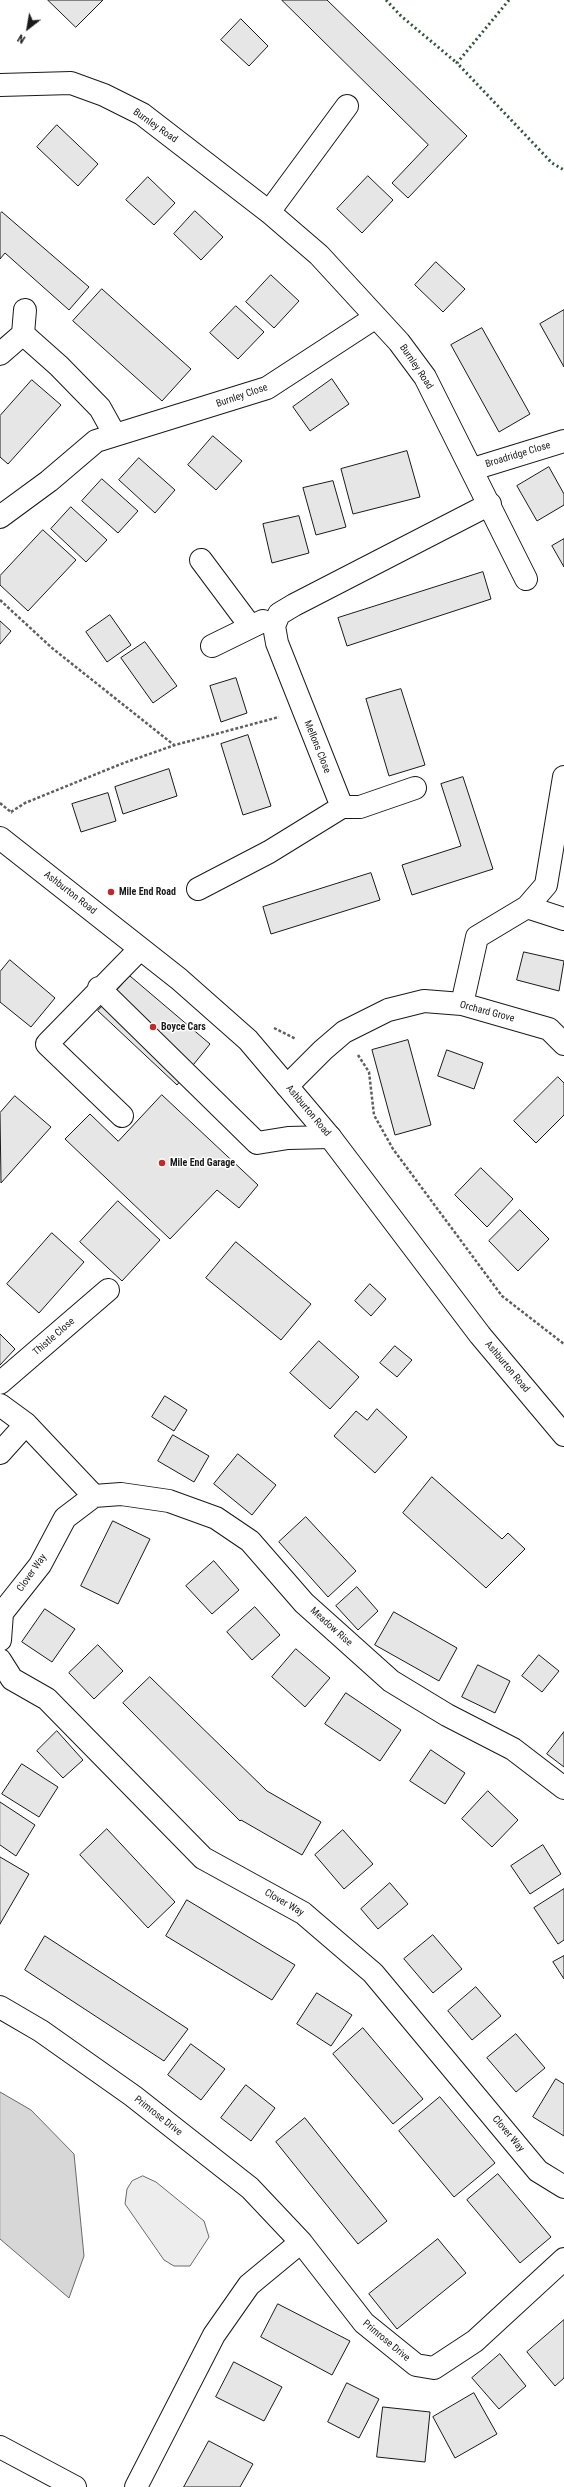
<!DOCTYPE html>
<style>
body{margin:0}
#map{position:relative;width:564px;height:2487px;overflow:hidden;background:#fff;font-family:"Roboto Condensed",sans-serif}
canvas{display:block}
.north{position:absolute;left:8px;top:8px;width:40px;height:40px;-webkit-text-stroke:3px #fff;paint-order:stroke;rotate:211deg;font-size:11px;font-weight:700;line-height:16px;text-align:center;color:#1a1a1a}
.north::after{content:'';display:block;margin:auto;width:14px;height:18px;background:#1a1a1a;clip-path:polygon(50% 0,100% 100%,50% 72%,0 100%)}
</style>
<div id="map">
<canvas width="564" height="2487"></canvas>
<div class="north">N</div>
</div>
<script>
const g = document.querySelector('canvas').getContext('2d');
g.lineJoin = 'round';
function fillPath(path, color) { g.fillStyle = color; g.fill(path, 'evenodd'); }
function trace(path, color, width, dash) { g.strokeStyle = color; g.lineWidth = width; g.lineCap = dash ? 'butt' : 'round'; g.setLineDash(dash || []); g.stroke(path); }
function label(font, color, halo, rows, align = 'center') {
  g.font = font + ' "Roboto Condensed",sans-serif'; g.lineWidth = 3; g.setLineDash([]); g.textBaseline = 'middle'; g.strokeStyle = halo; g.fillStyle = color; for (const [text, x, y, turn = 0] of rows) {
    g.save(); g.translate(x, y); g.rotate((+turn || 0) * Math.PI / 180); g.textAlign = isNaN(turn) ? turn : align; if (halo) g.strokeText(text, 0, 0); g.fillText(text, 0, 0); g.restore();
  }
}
const built = new Path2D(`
 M143,2176l13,6 48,39 5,16 -19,29h-16l-10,-6 -39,-56 2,-15 5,-8z`);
fillPath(built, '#ededed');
trace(built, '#6a6a6a', 1);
const water = new Path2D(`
 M0,2092l31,18 43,44 10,102 -15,42 -69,-59z`);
fillPath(water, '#d7d7d7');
trace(water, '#6a6a6a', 1);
const building = new Path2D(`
 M48,0h55l-27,27z
 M282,0h45l140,136 -59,62 -16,-15 36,-38z
 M241,19l27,27 -19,20 -28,-26z
 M57,125l41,39 -20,22 -41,-39z
 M368,176l25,24 -31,33 -25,-24z
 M148,177l27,26 -21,22 -28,-25z
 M195,211l28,26 -22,23 -27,-26z
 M2,212l87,75 -20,23 -64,-57 -5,6v-45z
 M436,262l29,27 -22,23 -28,-27z
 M271,275l28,26 -25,27 -28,-26z
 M102,289l89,80 -29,32 -89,-80z
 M236,306l28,26 -26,27 -28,-26z
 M564,310v57l-24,-43z
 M482,328l48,86 -31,18 -48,-87z
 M332,379l17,25 -39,27 -17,-24z
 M32,380l29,25 -53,59 -8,-7v-41z
 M213,436l29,25 -26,29 -28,-25z
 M407,451l13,46 -67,17 -12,-45z
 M139,458l36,32 -20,23 -36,-33z
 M549,467l15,27v11l-27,16 -20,-35z
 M102,479l36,32 -20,22 -36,-32z
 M333,481l13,46 -30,8 -13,-47z
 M71,507l36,33 -21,22 -35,-33z
 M299,516l10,37 -37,10 -9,-39z
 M43,530l33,30 -48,51 -28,-26v-9z
 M564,539v28l-12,-21z
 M483,572l8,27 -144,47 -9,-28z
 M110,615l21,30 -24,17 -21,-30z
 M0,621l11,10 -11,13z
 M145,642l32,44 -24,17 -32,-45z
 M236,678l11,35 -26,9 -11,-36z
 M401,689l24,76 -36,11 -23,-77z
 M248,735l23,71 -28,9 -22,-71z
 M169,769l8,27 -54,18 -8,-27z
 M463,777l30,92 -81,26 -10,-30 59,-19 -20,-62z
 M108,793l8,28 -35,11 -9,-28z
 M371,873l9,27 -109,34 -8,-27z
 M524,952l40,9 -5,30 -42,-11z
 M10,960l45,38 -24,29 -31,-25v-30z
 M130,976l80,68 -33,41 -79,-74z
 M408,1040l23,85 -36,10 -23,-85z
 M447,1050l36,13 -9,26 -36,-13z
 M558,1077l6,6v32l-28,28 -22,-22z
 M162,1095l96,90 -19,23 -22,-18 -47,49 -105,-100 25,-25 28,27z
 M15,1096l36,31 -50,56 -1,-70z
 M481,1168l32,31 -26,28 -32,-32z
 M118,1201l42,39 -38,41 -42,-39z
 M520,1210l29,29 -31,32 -29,-30z
 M52,1233l32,29 -45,51 -32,-29z
 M236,1242l75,62 -30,36 -75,-62z
 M370,1284l16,15 -15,17 -16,-15z
 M0,1334l15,15 -15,16z
 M319,1341l40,36 -29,32 -40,-36z
 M395,1346l17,14 -15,17 -17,-14z
 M165,1396l22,14 -13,21 -22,-14z
 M377,1409l30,28 -32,36 -41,-37 22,-25 11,9z
 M173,1435l36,21 -15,26 -36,-21z
 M238,1454l38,31 -24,30 -38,-31z
 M432,1477l70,62 6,-6 17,16 -39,39 -83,-75z
 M306,1517l50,54 -28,26 -49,-55z
 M113,1521l37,18 -32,65 -37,-18z
 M214,1561l25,29 -27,24 -26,-28z
 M357,1587l21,24 -20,19 -22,-24z
 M255,1607l25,28 -28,25 -25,-28z
 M45,1609l30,20 -23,33 -30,-20z
 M394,1612l63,36 -18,33 -64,-36z
 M98,1645l25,26 -29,28 -25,-26z
 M296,1649l34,29 -25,29 -33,-30z
 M539,1655l20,16 -17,21 -20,-16z
 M478,1665l32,16 -15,32 -33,-16z
 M150,1677l117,114 54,31 -19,33 -61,-35 -1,1 -117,-118z
 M346,1693l55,37 -21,31 -55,-37z
 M57,1731l26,29 -20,18 -26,-27z
 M564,1732v35l-17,-13z
 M431,1750l34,23 -20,31 -35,-23z
 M22,1764l36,23 -19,30 -37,-23z
 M488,1791l30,29 -26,27 -30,-28z
 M0,1802l35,23 -19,31 -16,-11z
 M107,1829l68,73 -27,26 -68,-73z
 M343,1830l30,34 -29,25 -29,-34z
 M543,1845l18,29 -31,20 -19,-28z
 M0,1857l29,17 -29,50z
 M390,1883l18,21 -30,25 -17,-20z
 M564,1889v51l-6,4 -24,-36z
 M187,1900l108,65 -23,35 -106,-64z
 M433,1935l29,34 -29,24 -29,-34z
 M45,1936l143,93 -24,32 -139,-91z
 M564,1956v23l-11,-17z
 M476,1987l25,29 -29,24 -24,-29z
 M317,1993l35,22 -21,31 -34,-22z
 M363,2028l60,71 -30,25 -60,-70z
 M516,2034l29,34 -29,24 -29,-34z
 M191,2044l34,25 -24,31 -33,-25z
 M556,2079l8,5v52l-31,-19z
 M246,2085l29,23 -24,33 -30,-23z
 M440,2097l55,66 -41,34 -55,-66z
 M305,2118l82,103 -29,23 -82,-102z
 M498,2174l53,63 -31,26 -53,-63z
 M438,2239l28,34 -69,56 -28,-35z
 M278,2304l72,37 -18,34 -71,-38z
 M564,2320v58l-9,8 -28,-34z
 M500,2354l26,32 -27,23 -27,-31z
 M234,2362l48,25 -18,34 -48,-24z
 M347,2383l32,16 -20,39 -31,-16z
 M474,2393l23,41 -42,24 -22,-41z
 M383,2407l47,5 -5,50 -48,-5z
 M209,2441l44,23 -13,23h-56z`);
fillPath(building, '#e6e6e6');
trace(building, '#1a1a1a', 1);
const minor = new Path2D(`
 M0,85l71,-2 33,12 38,19 127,98 50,43 80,87 26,35 101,202
 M269,212l78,-106
 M25,310l-2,24 36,32 41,42 15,27
 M0,354l23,-20
 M473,469l91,-28
 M0,517l49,-36 47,-40 171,-53 109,-71
 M201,560l50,67
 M212,646l51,-25
 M415,788l-55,19h-18l-65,-164 -3,-17 5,-12 15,-9 196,-101
 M198,889l71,-37 73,-45
 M527,907l37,12
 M99,988l158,155 31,-5 42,-1
 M462,1004l15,-67 50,-30 19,-22 18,-108
 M287,1086l36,-36 21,-18 44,-22 36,-9 38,3 87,25 15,15
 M122,1116l-75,-72 93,-95
 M0,1383l108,-93
 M0,1405l26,19 68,72
 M0,1453l26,-29
 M94,1496l27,-2 48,7 47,17 34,23 54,62 87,78 56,34 66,34 51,39
 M0,1640l2,-27 38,-48 25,-47 29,-22
 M0,1660l12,19 35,20 156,159 100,55 70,60 165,198 26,16
 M0,2007l41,24 92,65 117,92 51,54 63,81 52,42 18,3 41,-27 89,-82
 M0,2447l75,40
 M136,2487l78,-152 35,-50 52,-43`);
const major = new Path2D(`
 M0,838l179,141 69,61 82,97 150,198 84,100`);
trace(minor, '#1a1a1a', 24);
trace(major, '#1a1a1a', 24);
trace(new Path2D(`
 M0,600l52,48 122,97
 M0,803l12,10
 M11,812l14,-9 96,-39 54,-19 104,-28
 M274,1028l22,11
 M358,1055l11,17 5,43 19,34 109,147 62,48`), '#5f5f5f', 2.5, [3, 2]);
trace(minor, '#fff', 22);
trace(major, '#fff', 22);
trace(new Path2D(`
 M386,0l15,16 56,47
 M509,0l-52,63 95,100 12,7`), '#2b5a34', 3, [2, 3]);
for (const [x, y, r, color] of [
 [111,892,4,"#c62828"],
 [153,1027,4,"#c62828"],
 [162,1163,4,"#c62828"]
]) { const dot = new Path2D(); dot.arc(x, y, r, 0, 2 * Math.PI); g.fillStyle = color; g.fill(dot); trace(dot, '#fff', 1.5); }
label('10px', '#1a1a1a', '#fff', [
 ["Burnley Road",155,126,35],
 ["Burnley Road",416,367,56],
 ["Burnley Close",242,396,-19],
 ["Broadridge Close",518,455,-17],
 ["Mellons Close",317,747,68],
 ["Ashburton Road",70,893,38],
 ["Orchard Grove",487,1012,15],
 ["Ashburton Road",308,1111,50],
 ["Thistle Close",54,1337,-41],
 ["Ashburton Road",507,1367,50],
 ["Clover Way",32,1573,-55],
 ["Meadow Rise",331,1627,42],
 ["Clover Way",284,1903,30],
 ["Primrose Drive",158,2116,38],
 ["Clover Way",508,2134,50],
 ["Primrose Drive",386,2341,40]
]);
label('bold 10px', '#1a1a1a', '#fff', [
 ["Mile End Road",119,892],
 ["Boyce Cars",161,1027],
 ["Mile End Garage",170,1163]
], 'left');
</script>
